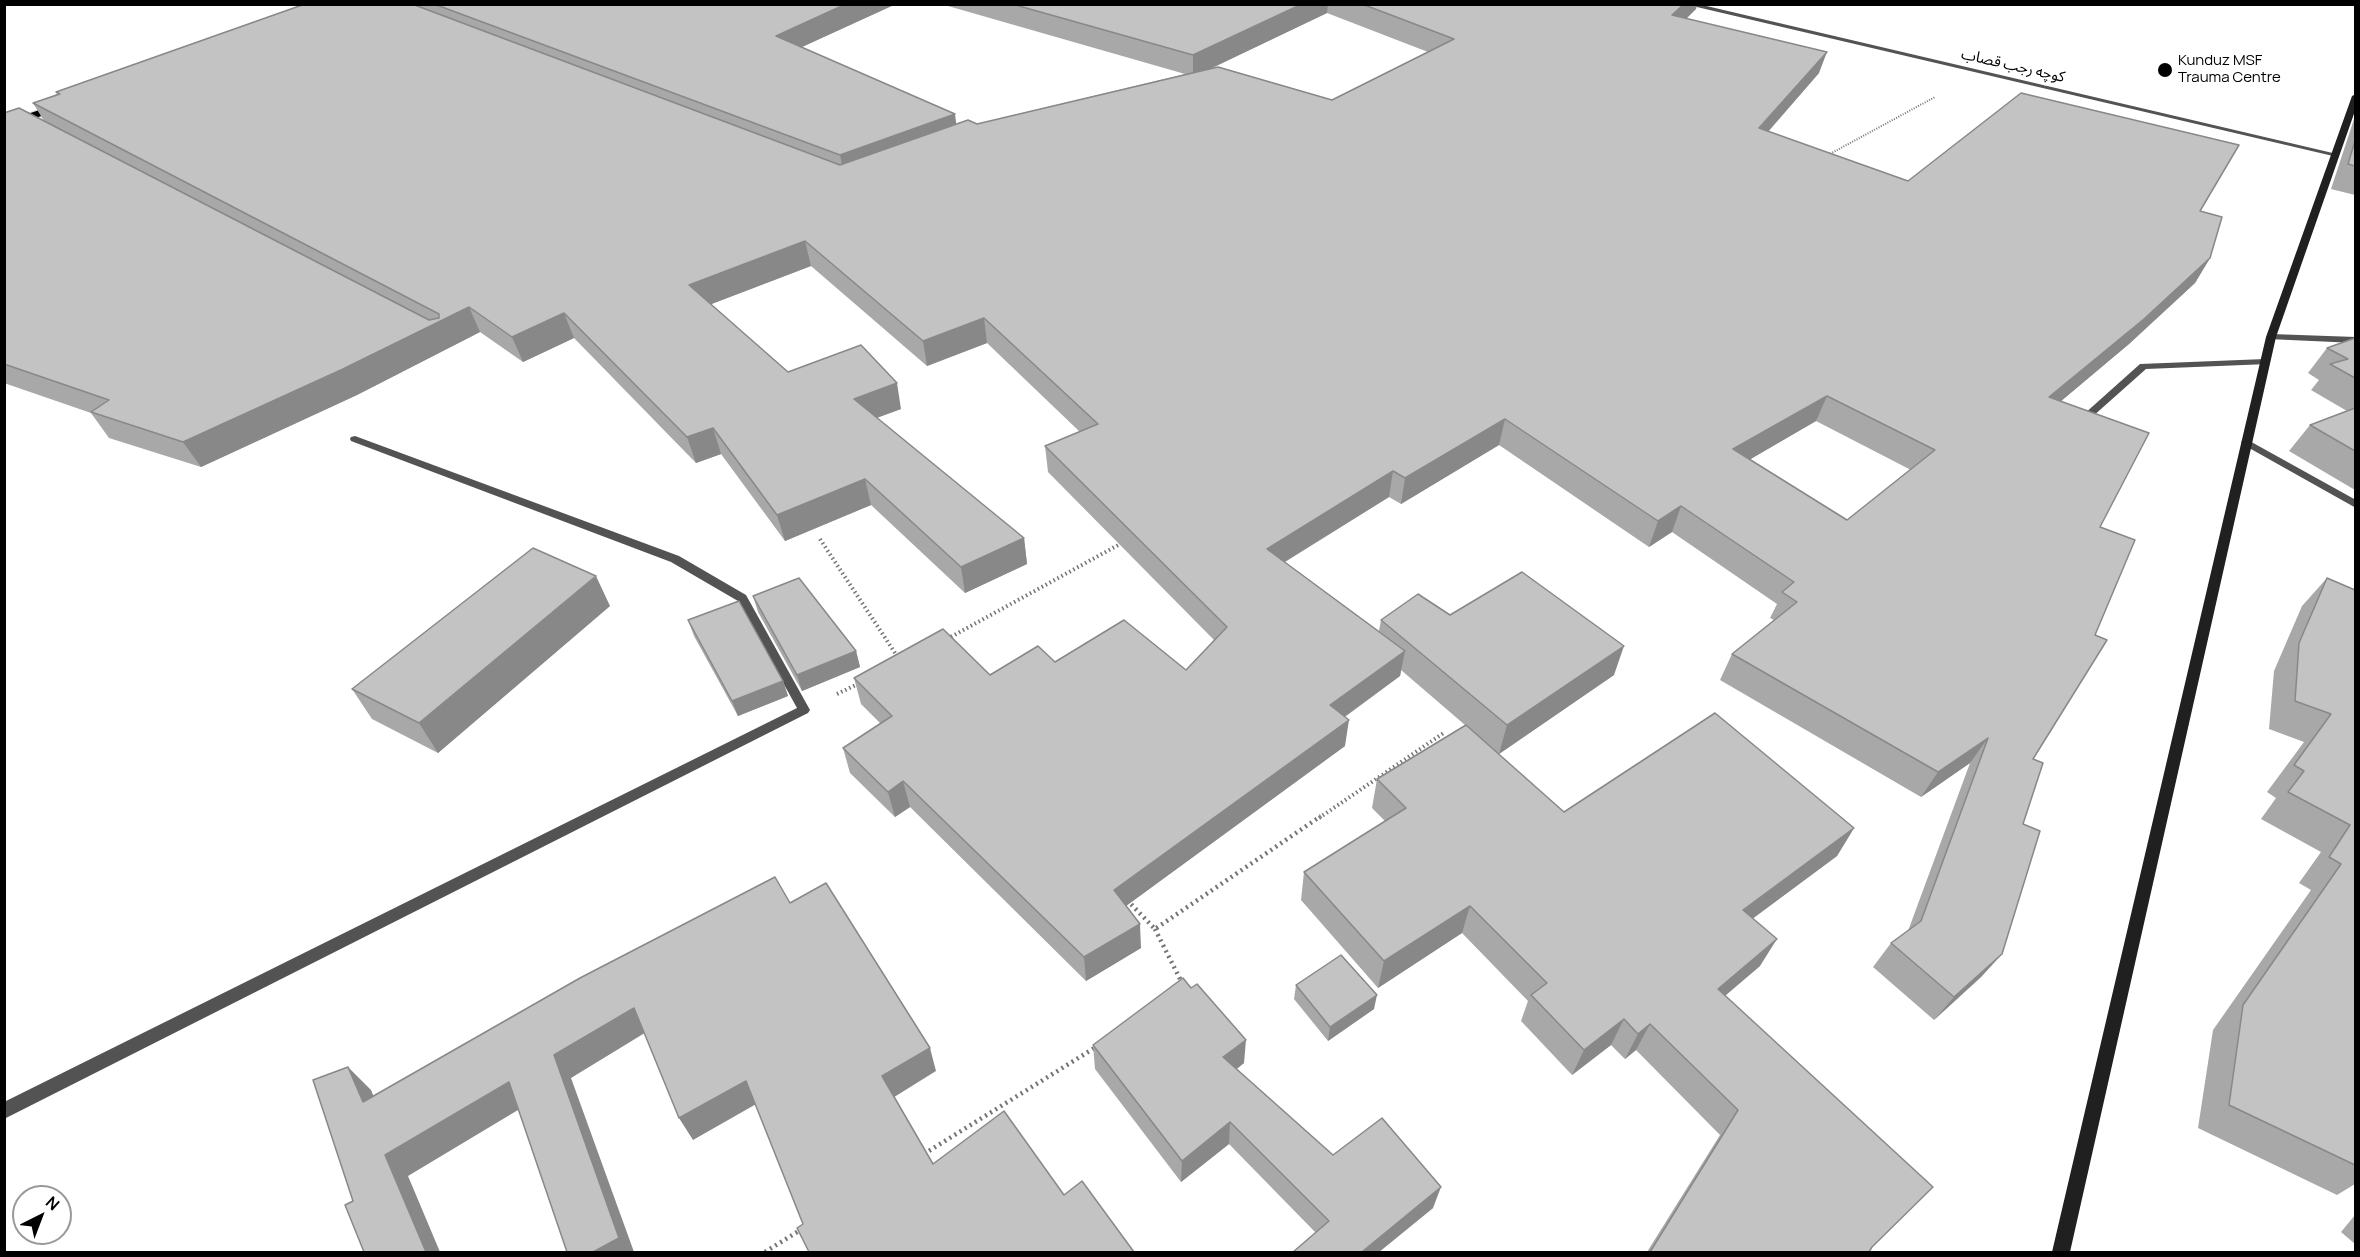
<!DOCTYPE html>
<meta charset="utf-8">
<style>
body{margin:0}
#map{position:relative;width:2360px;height:1257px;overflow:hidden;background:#fff;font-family:Manrope,sans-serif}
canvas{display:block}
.frame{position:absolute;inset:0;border:6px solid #000;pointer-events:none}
.north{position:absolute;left:12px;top:1185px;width:60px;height:60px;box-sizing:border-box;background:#fff;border:2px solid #999;border-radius:50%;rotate:42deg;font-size:16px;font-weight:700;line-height:24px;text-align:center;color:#000}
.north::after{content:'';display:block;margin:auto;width:21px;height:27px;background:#000;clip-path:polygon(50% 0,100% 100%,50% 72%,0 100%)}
</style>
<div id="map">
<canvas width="2360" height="1257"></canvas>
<div class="frame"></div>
<div class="north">N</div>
</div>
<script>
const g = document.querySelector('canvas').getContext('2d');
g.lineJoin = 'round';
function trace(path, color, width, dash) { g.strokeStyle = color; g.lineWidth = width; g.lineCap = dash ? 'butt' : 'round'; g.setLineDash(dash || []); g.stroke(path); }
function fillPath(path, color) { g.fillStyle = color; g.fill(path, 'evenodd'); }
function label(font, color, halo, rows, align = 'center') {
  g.font = font + ' Manrope,"Noto Sans Arabic",sans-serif'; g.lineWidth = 6; g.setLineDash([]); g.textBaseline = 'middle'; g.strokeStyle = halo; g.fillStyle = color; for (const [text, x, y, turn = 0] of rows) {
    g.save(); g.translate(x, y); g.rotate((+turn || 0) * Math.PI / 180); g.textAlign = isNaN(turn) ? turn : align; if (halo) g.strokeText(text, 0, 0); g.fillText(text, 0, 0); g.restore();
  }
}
const highway = new Path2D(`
 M63,102l6,3 -2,2 -63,22v-7z`);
trace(highway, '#dbdbdb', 2);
trace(new Path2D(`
 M1828,155l107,-58`), '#757575', 2, [1, 1.5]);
trace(new Path2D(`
 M820,539l79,120
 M947,639l175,-96
 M837,694l23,-11
 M1319,818l126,-86`), '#757575', 4, [1.5, 3]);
trace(new Path2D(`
 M1127,900l28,29 166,-113
 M1155,929l27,54
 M924,1154l172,-107
 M765,1252l37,-23`), '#757575', 4.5, [2, 4]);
fillPath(new Path2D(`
 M2265,359l3,1v4l-122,5 -63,56h-8l-1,-2 66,-59z`), '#535353');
fillPath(new Path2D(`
 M1684,4h14l639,150 -4,2z
 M2271,334l85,3v6l-88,-4v-4z
 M355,436l324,120 67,39 64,115 -2,3 -804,406v-17l793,-394 -59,-107 -67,-39 -320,-121 -1,-2 1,-2z
 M2246,439l110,61v8l-114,-64 -1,-2z`), '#535353');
fillPath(new Path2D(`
 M2356,94v14l-80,229 -206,915h-18l214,-915 86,-241z`), '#202020');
fillPath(highway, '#000');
fillPath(new Path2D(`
 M305,4h591l-94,43 154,77h21l208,-50 -244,-70h756l-1,5 -10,10 133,54 -51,59 140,49 292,30 10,47 -15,25 -66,61 -68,57 39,126 -67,232 -10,65 -21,130 -21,23 -47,43 -61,-53 18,-24 17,-12 62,-168 -49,34 -201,-117 12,-26 42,-34 -4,-2 7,-14 -105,-72 -23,15 -150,-102 -98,59 -12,-7 -104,65 94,69 2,-11 69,-5 164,60 -115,79 65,58 290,16 -17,28 -84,62 7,48 -35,30 147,251 -3,5h-222l73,-117 -84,-85 -11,9 -14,-14 -39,30 -51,-54 7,-20 -66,-68 -84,55 -77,-88 3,-28 81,-51 -13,-13 5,-29 88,-54 -64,-55 -1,6 -55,41v29l-219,160 15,42 -55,33 -176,-174 -15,10 -45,-44 -7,-25 37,-25 -19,-19 -7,-26 136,-3 65,-13 131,8 28,-30 -166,-168 -3,-26 35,-14 -93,-89 -60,23 -116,-100 -100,38 77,68 113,37 -24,9 147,120 3,26 -62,29 -94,-88 -86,36 -64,-87 -25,9 -122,-125 -51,24 -43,-30 -123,63 -156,72 -92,-29 -18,-25 -87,-30v-270l40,8 -11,-18 24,-9 -1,-2zM1327,13l101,39 -96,48 -120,-32zM1816,421l95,49 -64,50 -98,-60z
 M2355,116v79l-24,-6z
 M2355,338v152l-66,-39 21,-26 37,-14 -36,-21 8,-10 -11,-7 19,-25z
 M2327,578l28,12v594l-18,11 -139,-67 15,-98 98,-140 -12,-7 22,-31 -60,-33 15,-21 -9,-6 37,-50 -35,-13 5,-58 28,-65z
 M753,596l103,55 4,16 -58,24 -44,-79z
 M610,606l-172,147 -66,-34 -20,-30z
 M688,620l95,61 5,15 -50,20 -44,-80z
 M1296,985l78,24 -46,32 -34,-42z
 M1093,1045l151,18 -7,6 96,86 100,53 -54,44h-86l23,-19 -87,-89 -48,38 -86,-113z
 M2355,1215v29l-14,-12z`), '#a8a8a8');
fillPath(new Path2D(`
 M846,4h50l-116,53 -4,-21z
 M1302,4h26l-1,9 -134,64v-22z
 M1684,4h13l-1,5 -29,28 5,-22z
 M1827,52l-8,21 -68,78 8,-23z
 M955,114l3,23 -113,42 -5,-24z
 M805,241l6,25 -115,44 -7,-25z
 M2210,258l-15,25 -66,61 -94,79 14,-26z
 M469,307l11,25 -123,63 -156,72 -18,-25z
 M564,313l10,25 -51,24 -11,-25z
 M984,318l3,25 -60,23 -4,-25z
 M897,383l4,26 -42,15 -5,-25z
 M1827,396l-11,25 -93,54 10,-26z
 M1505,419l-6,26 -98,59 4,-26z
 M713,428l8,26 -25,9 -9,-26z
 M1393,471l-4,26 -124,77 2,-25z
 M865,479l6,26 -86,36 -8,-26z
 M1681,506l-9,26 -23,15 9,-26z
 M1024,538l3,26 -62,29 -4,-26z
 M596,576l14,30 -172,147 -19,-30z
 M1624,646l-10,29 -115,79 8,-29z
 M856,651l4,16 -58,24 -5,-16z
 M1405,651l-5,25 -74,54 4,-25z
 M783,681l5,15 -50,20 -6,-15z
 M1349,720l-4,26 -230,168 -1,-24z
 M1988,738l-18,25 -49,34 17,-25z
 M903,781l7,26 -15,10 -7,-25z
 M1854,828l-17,28 -109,81 15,-27z
 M1470,906l-8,27 -84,55 6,-27z
 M1140,924l1,24 -55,33 -2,-24z
 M1777,939l-17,27 -58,49 16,-26z
 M2002,954l-21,23 -47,43 20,-23z
 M1377,995l-3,14 -46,32 2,-14z
 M634,1008l14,23 -77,47 63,174h-41l-39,-197z
 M1624,1019l-13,26 -39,30 12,-25z
 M1650,1024l-14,26 -11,9 13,-25z
 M1246,1040l-2,23 -22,17 1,-23z
 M930,1048l6,23 -45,28 -9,-23z
 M348,1067l23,23 14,34 -22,-22z
 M746,1081l12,22 -65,37 -14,-22z
 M509,1082l19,22 -120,72 32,76h-14l-41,-97z
 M1230,1122l-1,22 -48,38 1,-21z
 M1441,1187l-8,21 -54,44h-17l1,-1z`), '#888');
const building = new Path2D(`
 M305,4h107l428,161 128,-45 9,4 241,-57 114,33 122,-61 -92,-35h322l-12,11 155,37 -68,76 149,53 113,-88 218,52 -39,66 22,6 -12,41 -66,61 -95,78 100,36 -49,94 35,13 -40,95 12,5 -74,119 10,4 -20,61 17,7 -38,123 -48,43 -63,-54 30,-22 67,-183 -50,34 -206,-118 65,-52 -15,-10 12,-10 -113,-76 -23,15 -153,-102 -100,59 -12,-7 -126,78 138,102 -75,54 19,15 -235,170 26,34 -56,33 -181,-176 -15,11 -45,-44 49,-32 -38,-38 89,-49 47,46 48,-29 17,16 69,-42 62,50 41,-43 -182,-181 53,-22 -114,-106 -61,23 -118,-100 -116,44 99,87 73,-27 36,38 -43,16 170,139 -63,29 -96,-88 -88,36 -64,-87 -26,9 -123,-124 -52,24 -43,-30 -126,62 -160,73 -92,-30 18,-12 -105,-36v-251l15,-5 410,212 10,-2v-4l-406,-211 27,-9 -4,-2zM1827,396l108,54 -88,70 -114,-71z
 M434,4h412l-70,32 179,78 -115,41z
 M1012,4h290l-109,51z
 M2355,141v25l-7,-2z
 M2355,338v40l-25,-14 18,-5 -21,-11z
 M2355,408v43l-45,-26z
 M533,548l63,28 -177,147 -67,-34z
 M1522,572l102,74 -117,79 -126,-105 37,-26 32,21z
 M799,578l57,73 -59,24 -44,-79z
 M2327,578l28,12v575l-126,-60 14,-100 98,-141 -12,-7 21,-32 -62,-33 16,-21 -10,-6 37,-51 -36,-13 4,-58z
 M739,601l44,80 -51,20 -44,-81z
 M1715,713l139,115 -111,82 34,29 -59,50 215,198 -61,60 -3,5h-219l88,-142 -88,-86 -12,10 -14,-15 -40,31 -53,-55 16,-12 -77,-77 -86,55 -80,-89 102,-64 -29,-29 89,-54 98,87z
 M775,877l15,26 36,-20 104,165 -48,28 51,88 71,-53 60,84 18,-14 52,71h-325l-12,-24 6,-4 -57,-143 -67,37 -45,-110 -80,47 65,183 -26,14h-26l-58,-170 -124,73 41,97h-62l-19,-47 8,-4 -40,-121 35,-13 15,35 217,-124z
 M1341,955l36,40 -47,32 -34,-42z
 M1183,978l8,10 6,-4 49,56 -23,17 110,98 49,-37 59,69 -78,64 1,1h-71l36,-31 -99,-99 -48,39 -89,-116z`);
fillPath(building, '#c3c3c3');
trace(building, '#888', 1.5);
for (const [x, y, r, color] of [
 [2165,70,8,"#000"]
]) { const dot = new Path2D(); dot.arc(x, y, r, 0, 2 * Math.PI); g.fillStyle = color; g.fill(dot); trace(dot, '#fff', 2); }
label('15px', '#000', '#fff', [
 ["Kunduz MSF",2178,61],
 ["Trauma Centre",2178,78]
], 'left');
label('15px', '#000', '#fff', [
 ["کوچه رجب قصاب",2013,66,13]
]);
</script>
